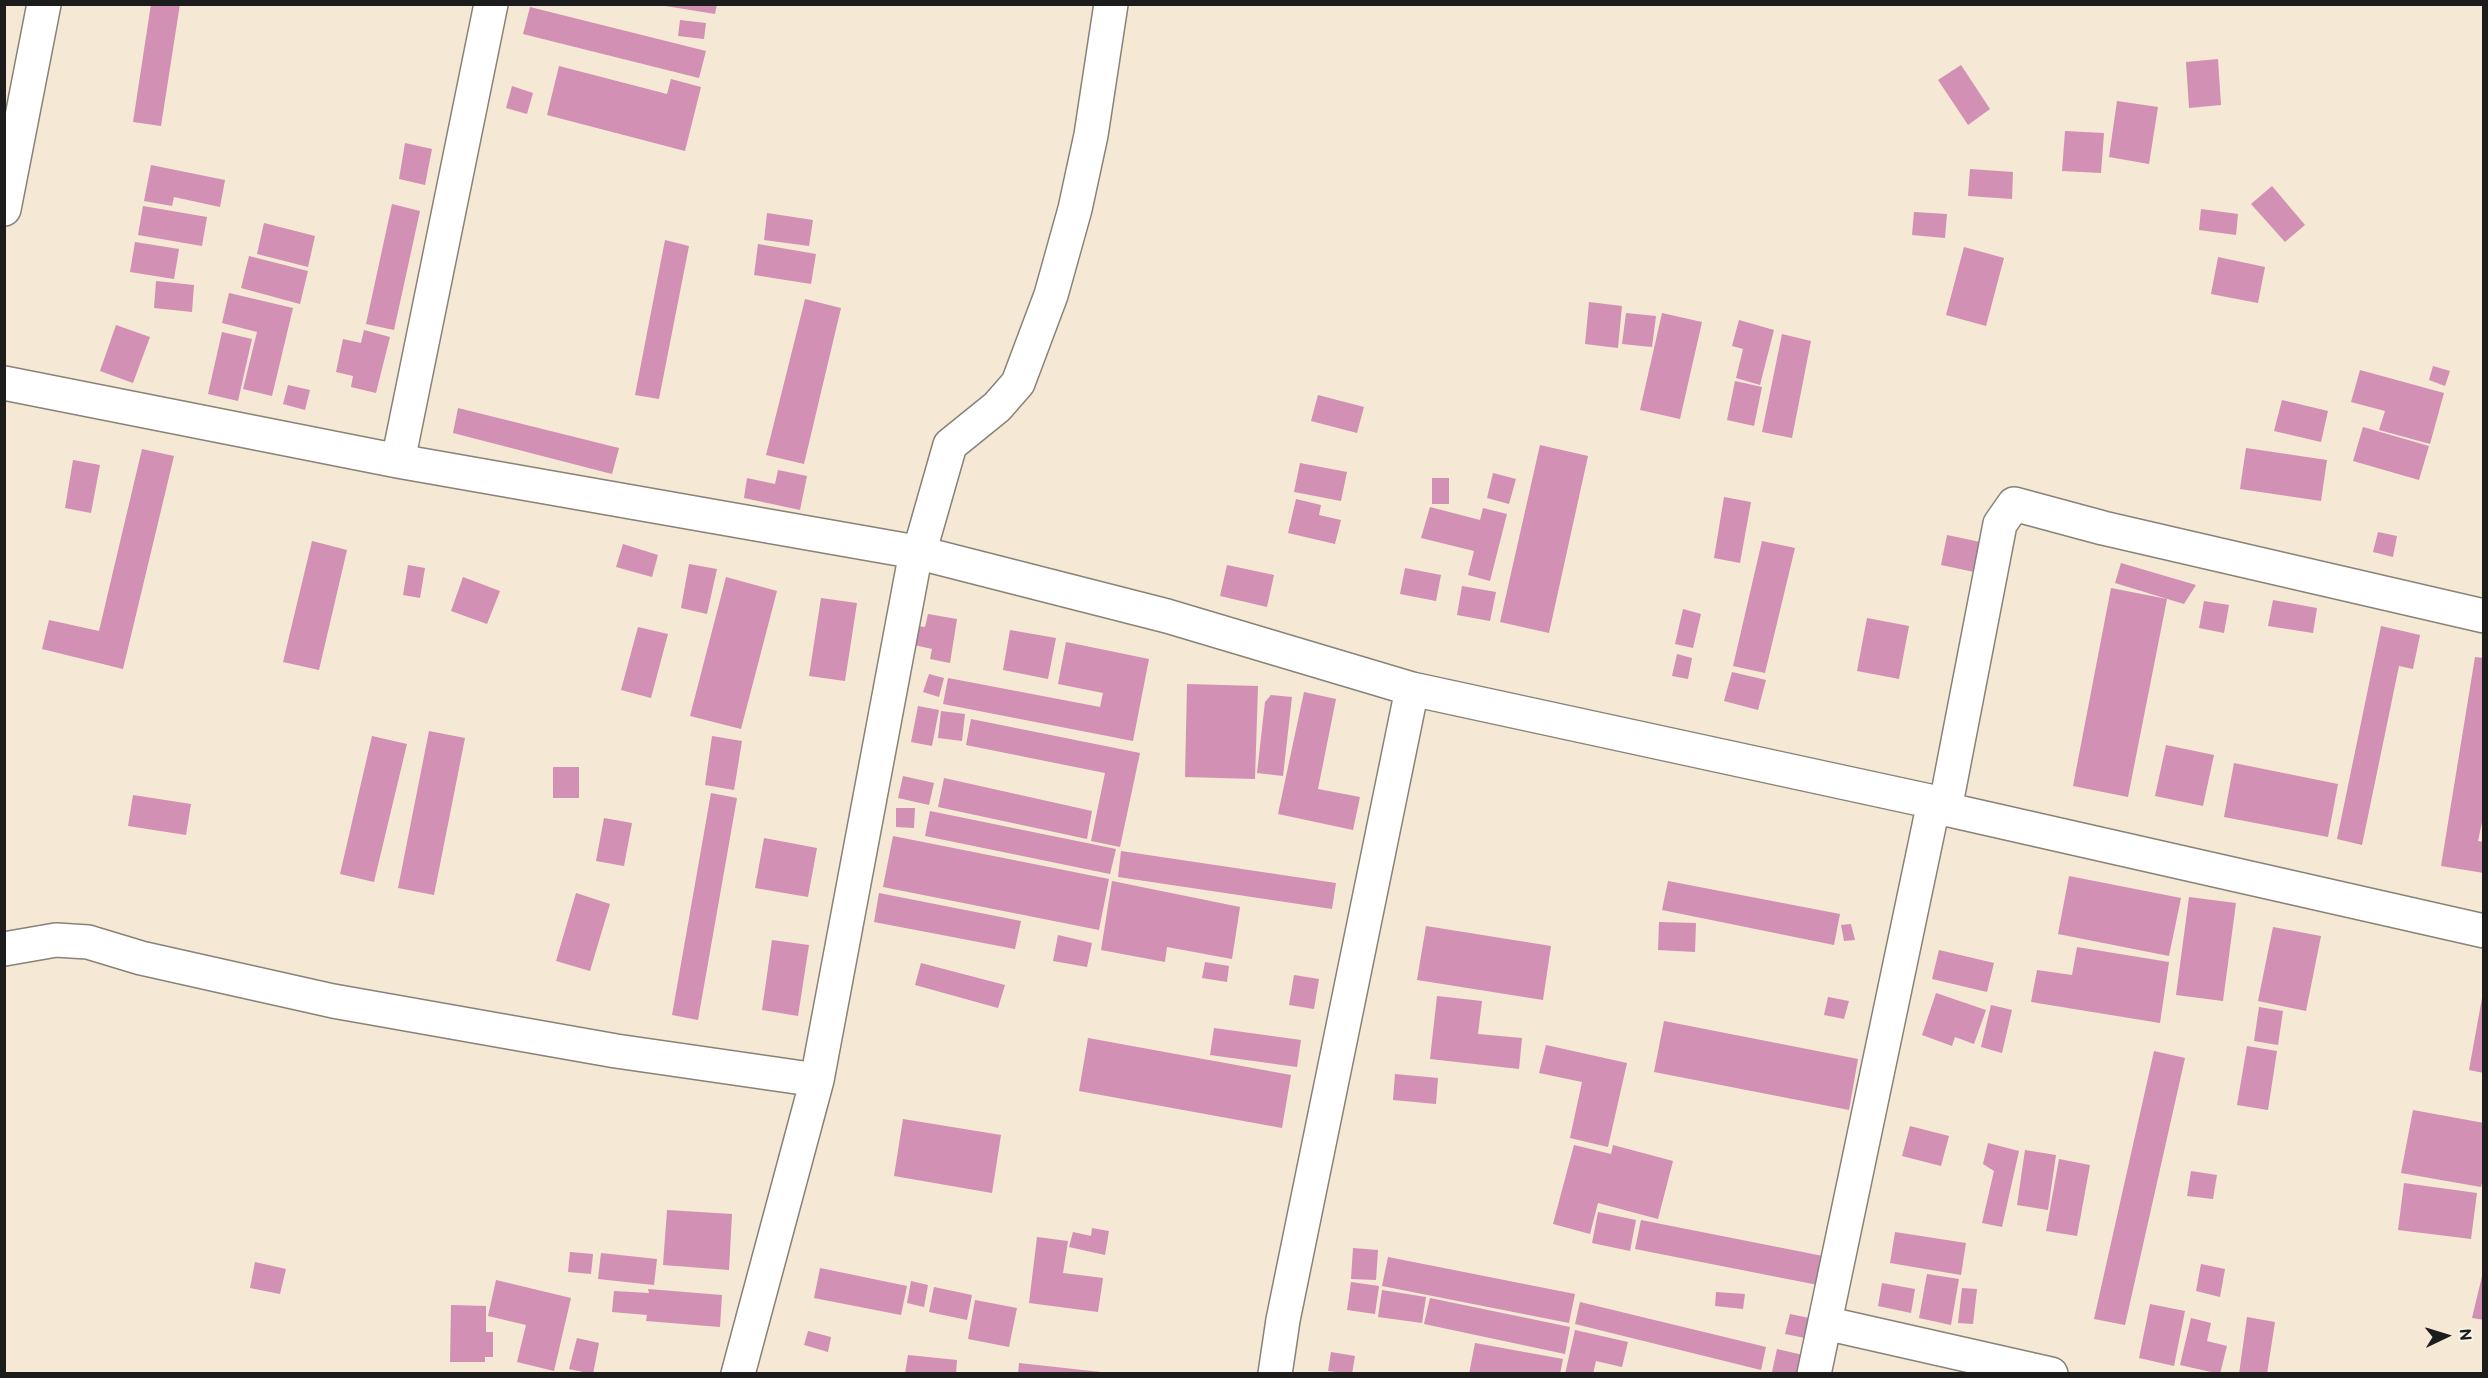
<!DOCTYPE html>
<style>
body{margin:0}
#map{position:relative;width:2488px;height:1378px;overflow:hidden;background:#f5e8d4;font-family:"Balsamiq Sans",sans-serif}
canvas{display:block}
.frame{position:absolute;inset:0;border:6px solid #1c1c1c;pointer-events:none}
.north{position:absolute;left:2416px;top:1306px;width:60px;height:60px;-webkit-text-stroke:4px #f7f3e8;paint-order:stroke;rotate:86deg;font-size:16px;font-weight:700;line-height:24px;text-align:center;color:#1c1c1c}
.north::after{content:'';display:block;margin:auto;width:21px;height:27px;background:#1c1c1c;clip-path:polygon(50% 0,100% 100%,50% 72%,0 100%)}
</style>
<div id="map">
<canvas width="2488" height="1378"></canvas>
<div class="frame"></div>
<div class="north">N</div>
</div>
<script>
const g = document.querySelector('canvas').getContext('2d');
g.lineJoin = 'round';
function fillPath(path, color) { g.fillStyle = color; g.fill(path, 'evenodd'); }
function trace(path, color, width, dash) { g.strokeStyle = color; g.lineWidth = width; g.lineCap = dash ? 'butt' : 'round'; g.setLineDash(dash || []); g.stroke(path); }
fillPath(new Path2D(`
 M151,4h29l-19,122 -28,-4z
 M653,4h64l-2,10z
 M530,7l176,44 -7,27 -176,-44z
 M680,20l26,3 -2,16 -26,-3z
 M2218,59l3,46 -32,3 -3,-46z
 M1961,65l29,44 -22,16 -30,-45z
 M559,66l108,28 4,-15 30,8 -16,64 -138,-36z
 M512,86l21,7 -6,21 -21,-6z
 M2117,101l41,6 -9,57 -40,-7z
 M2065,131l39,2 -3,40 -39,-2z
 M405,143l27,6 -7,36 -26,-6z
 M151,165l74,15 -5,27 -46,-10 -2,9 -28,-5z
 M1970,169l43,3 -1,27 -44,-3z
 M2272,186l33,39 -20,17 -34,-38z
 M392,204l28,7 -26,119 -28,-6z
 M143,206l64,11 -5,29 -64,-11z
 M2201,209l37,5 -2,21 -37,-5z
 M1914,212l33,2 -2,24 -33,-3z
 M767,213l46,7 -4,26 -45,-6z
 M264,223l51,13 -7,31 -51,-13z
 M665,240l24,6 -30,153 -24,-4z
 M135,242l44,7 -5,30 -44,-7z
 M758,244l58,10 -5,30 -57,-9z
 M1964,247l40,11 -18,68 -40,-11z
 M249,256l59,15 -8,33 -59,-16z
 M2218,257l47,10 -7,36 -47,-9z
 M156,281l38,4 -2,27 -38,-4z
 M229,293l64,15 -21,88 -29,-7 14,-57 -35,-9z
 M805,299l36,9 -37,156 -38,-9z
 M1589,302l33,4 -4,42 -33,-4z
 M1626,313l30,3 -4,31 -30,-3z
 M1662,313l40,9 -22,97 -40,-9z
 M1739,320l35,10 -14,55 -24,-7 7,-29 -11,-3z
 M116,325l34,12 -17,46 -33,-12z
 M364,330l26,7 -14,56 -25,-6 2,-11 -17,-4 7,-33 18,4z
 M222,332l30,7 -14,62 -30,-7z
 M1782,334l29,7 -19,97 -30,-6z
 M2433,366l17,5 -5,15 -16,-6z
 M2360,370l84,23 -14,51 -51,-14 6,-19 -34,-9z
 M1735,381l27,6 -8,39 -27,-6z
 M288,385l22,5 -5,20 -22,-6z
 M1318,395l46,12 -7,26 -46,-12z
 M2282,400l46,11 -7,31 -47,-11z
 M458,408l161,40 -7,26 -159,-41z
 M2363,427l66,19 -10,34 -66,-19z
 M1540,445l48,11 -39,177 -49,-11z
 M2246,448l81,12 -6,41 -81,-12z
 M142,449l32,7 -51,213 -81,-20 7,-29 50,11z
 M73,460l27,5 -9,48 -26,-5z
 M1300,463l47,9 -6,29 -47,-9z
 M778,470l29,6 -7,34 -56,-12 3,-20 28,6z
 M1493,473l23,6 -7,25 -22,-6z
 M1432,478h17v26h-17z
 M1724,497l27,5 -11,61 -26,-5z
 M1296,499l25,6 -2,10 22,5 -6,24 -47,-11z
 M1430,507l50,13 3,-12 24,6 -17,67 -22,-6 6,-24 -53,-13z
 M2378,532l19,4 -4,21 -20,-5z
 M1947,535l38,8 -6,30 -38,-8z
 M312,541l35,9 -28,120 -36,-8z
 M1762,541l33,7 -30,125 -32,-7z
 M623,544l35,11 -6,22 -36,-10z
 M2121,563l75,22 -12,19 -69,-21z
 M689,564l28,5 -10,45 -26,-6z
 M408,565l17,3 -5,30 -17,-3z
 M1227,565l47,10 -7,32 -47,-11z
 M1405,568l36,7 -5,26 -36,-7z
 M463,577l37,14 -13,33 -36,-13z
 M726,577l51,14 -36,138 -51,-13z
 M1462,586l34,6 -6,29 -33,-6z
 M2111,588l56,11 -39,198 -55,-11z
 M821,598l36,5 -12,78 -36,-5z
 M2273,600l44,8 -4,25 -45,-7z
 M2204,601l25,4 -5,28 -25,-5z
 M1683,609l18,5 -8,34 -18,-4z
 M928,614l29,5 -7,44 -20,-4 2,-10 -18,-4 3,-19 8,1z
 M1867,618l42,8 -10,53 -42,-8z
 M2381,626l39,9 -7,34 -14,-3 -37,179 -25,-6z
 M638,627l30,7 -17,64 -30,-8z
 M1010,630l46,8 -8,41 -45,-9z
 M1066,642l83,17 -16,82 -190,-37 5,-26 152,29 3,-14 -45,-9z
 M1677,654l15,4 -4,21 -16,-3z
 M2475,657l9,1v155l-6,28 6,1v31l-43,-7z
 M1732,672l34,8 -8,30 -34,-9z
 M929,674l15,4 -5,19 -16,-5z
 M1187,684l71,2 -3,93 -70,-2z
 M1304,692l32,7 -18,90 42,8 -7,33 -75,-16z
 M1271,695l21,2 -9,79 -26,-3 8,-71z
 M918,706l21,4 -7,36 -21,-4z
 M941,711l24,3 -3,27 -24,-3z
 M971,719l169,34 -20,94 -29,-6 14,-68 -139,-28z
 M429,731l36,7 -31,157 -36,-7z
 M372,736l35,8 -33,138 -34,-8z
 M712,736l30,5 -8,49 -29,-5z
 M2166,745l48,10 -11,51 -48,-10z
 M2234,763l104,21 -10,53 -104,-20z
 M553,767h26v31h-26z
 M903,776l31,7 -5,22 -31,-7z
 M944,778l148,33 -5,28 -149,-32z
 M711,793l26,5 -39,222 -26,-5z
 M133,795l58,9 -5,31 -58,-9z
 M896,808h19l-1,20 -18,-1z
 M930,811l186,38 -6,25 -185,-38z
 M604,818l28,5 -8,43 -28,-5z
 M893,836l216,43 -10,51 -216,-43z
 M764,838l53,10 -9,49 -53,-9z
 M1121,851l215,32 -4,26 -214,-32z
 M2069,876l112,22 -12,58 -111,-22z
 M1112,881l128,26 -8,52 -65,-12 -2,15 -64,-12z
 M1668,881l172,33 -6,31 -172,-35z
 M576,893l34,11 -20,67 -34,-10z
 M879,893l142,28 -6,28 -141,-27z
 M2189,897l47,6 -13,98 -47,-6z
 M1659,922l37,1 -1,29 -37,-2z
 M1851,924l4,16 -11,1 -3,-16z
 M1426,926l125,20 -8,54 -126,-20z
 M2273,927l48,9 -15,75 -48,-10z
 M1058,935l34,8 -5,24 -34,-6z
 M772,940l37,5 -11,71 -36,-6z
 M2077,947l92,15 -9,61 -129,-21 6,-32 35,5z
 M1939,950l55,13 -7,29 -55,-13z
 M1205,962l24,4 -2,16 -25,-4z
 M921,963l84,22 -7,23 -83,-23z
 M1294,975l25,4 -5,30 -25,-4z
 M1936,993l50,17 -12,34 -19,-7 -3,9 -30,-11z
 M1437,996l45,5 -4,33 44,4 -3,31 -89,-10z
 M1828,997l21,4 -5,18 -20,-4z
 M2482,998h2v75l-15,-3z
 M1991,1005l21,5 -10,43 -21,-6z
 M2259,1007l24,4 -5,34 -24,-4z
 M1664,1021l194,38 -9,51 -195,-38z
 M1214,1028l87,12 -4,27 -87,-12z
 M1088,1038l203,37 -9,53 -203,-37z
 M1546,1045l81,18 -19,84 -38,-9 12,-56 -43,-9z
 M2247,1046l30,5 -9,59 -31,-5z
 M2154,1051l31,7 -60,267 -31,-6z
 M1395,1074l43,4 -2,26 -43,-4z
 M2413,1110l71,13v51l-3,13 -80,-14z
 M903,1119l98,16 -9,58 -98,-17z
 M1910,1126l39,10 -8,30 -39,-10z
 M1988,1143l31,8 -17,76 -20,-4 12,-52 -11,-7z
 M1574,1145l37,9 2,-9 60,16 -15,58 -60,-16 -8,31 -37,-10z
 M2025,1150l31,5 -8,55 -31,-5z
 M2059,1159l31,6 -13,71 -31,-5z
 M2191,1171l26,4 -4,24 -26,-3z
 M2404,1183l73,10 -6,46 -73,-9z
 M667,1210l65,4 -3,56 -66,-5z
 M1598,1212l38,8 -6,31 -38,-8z
 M1641,1220l187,37 -5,29 -188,-37z
 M1092,1228l17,3 -4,24 -36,-8 4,-15 18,4z
 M1895,1232l71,11 -5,32 -71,-12z
 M1037,1237l31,4 -5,32 40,5 -5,34 -69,-9z
 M1353,1248l25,2 -2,30 -25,-1z
 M570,1252l23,2 -2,20 -23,-2z
 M601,1253l56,6 -3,26 -56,-6z
 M1388,1257l187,37 -6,29 -187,-37z
 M255,1262l31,7 -6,25 -30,-6z
 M2201,1264l24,5 -5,28 -24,-6z
 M820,1268l87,18 -6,29 -87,-17z
 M2483,1272h1v48l-12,-2z
 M1927,1274l32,5 -8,46 -32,-7z
 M496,1280l75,18 -17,73 -37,-9 9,-37 -38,-9z
 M911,1281l17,4 -4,22 -17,-4z
 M1351,1282l28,4 -4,28 -28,-4z
 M1882,1283l33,6 -4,24 -33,-7z
 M934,1287l38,8 -5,25 -38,-8z
 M1962,1288l15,1 -4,35 -15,-1z
 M648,1289l74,6 -2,32 -74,-6 1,-6 -35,-3 2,-21 35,2z
 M1382,1290l44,7 -4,26 -44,-6z
 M1716,1292l29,2 -2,15 -28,-3z
 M1430,1298l140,29 -5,27 -141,-30z
 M975,1300l42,8 -8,39 -41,-8z
 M1580,1302l186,45 -5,23 -186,-46z
 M2150,1304l35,7 -11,55 -35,-8z
 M451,1305l35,1v26h7v25h-8v5h-35z
 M1790,1314l19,4 -4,20 -20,-4z
 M2247,1317l28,5 -8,52h-28z
 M2191,1318l20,5 -4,18 20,5 -7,28 -40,-9z
 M1575,1330l53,12 -6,25 -26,-6 -3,13h-28z
 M808,1331l23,6 -3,15 -24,-7z
 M577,1338l22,5 -6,31 -24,-5z
 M1475,1343l88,16 -3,15h-91z
 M1777,1349l26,6 -4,19 -27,-2z
 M1331,1352l24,4 -3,18 -24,-3z
 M908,1355l49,5 -1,14h-51z
 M1019,1363l82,9v2h-83z`), '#d190b4');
const street = new Path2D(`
 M4,209l40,-205
 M4,383l394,78 518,91 251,64 245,73 -129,631 -8,54
 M398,461l93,-457
 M1412,689l522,113 11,7 539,122
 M1945,809l55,-285 14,-20 89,24 381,88
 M4,949l52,-9 32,2 53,16 192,43 283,50 201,29
 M1825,1323l226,51
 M738,1374l79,-294 99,-528 6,-9 28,-98 47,-38 21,-24 33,-88 24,-86 16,-74 20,-131
 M1814,1374l120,-572`);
trace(street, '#888278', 36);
trace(street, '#fff', 33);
</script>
